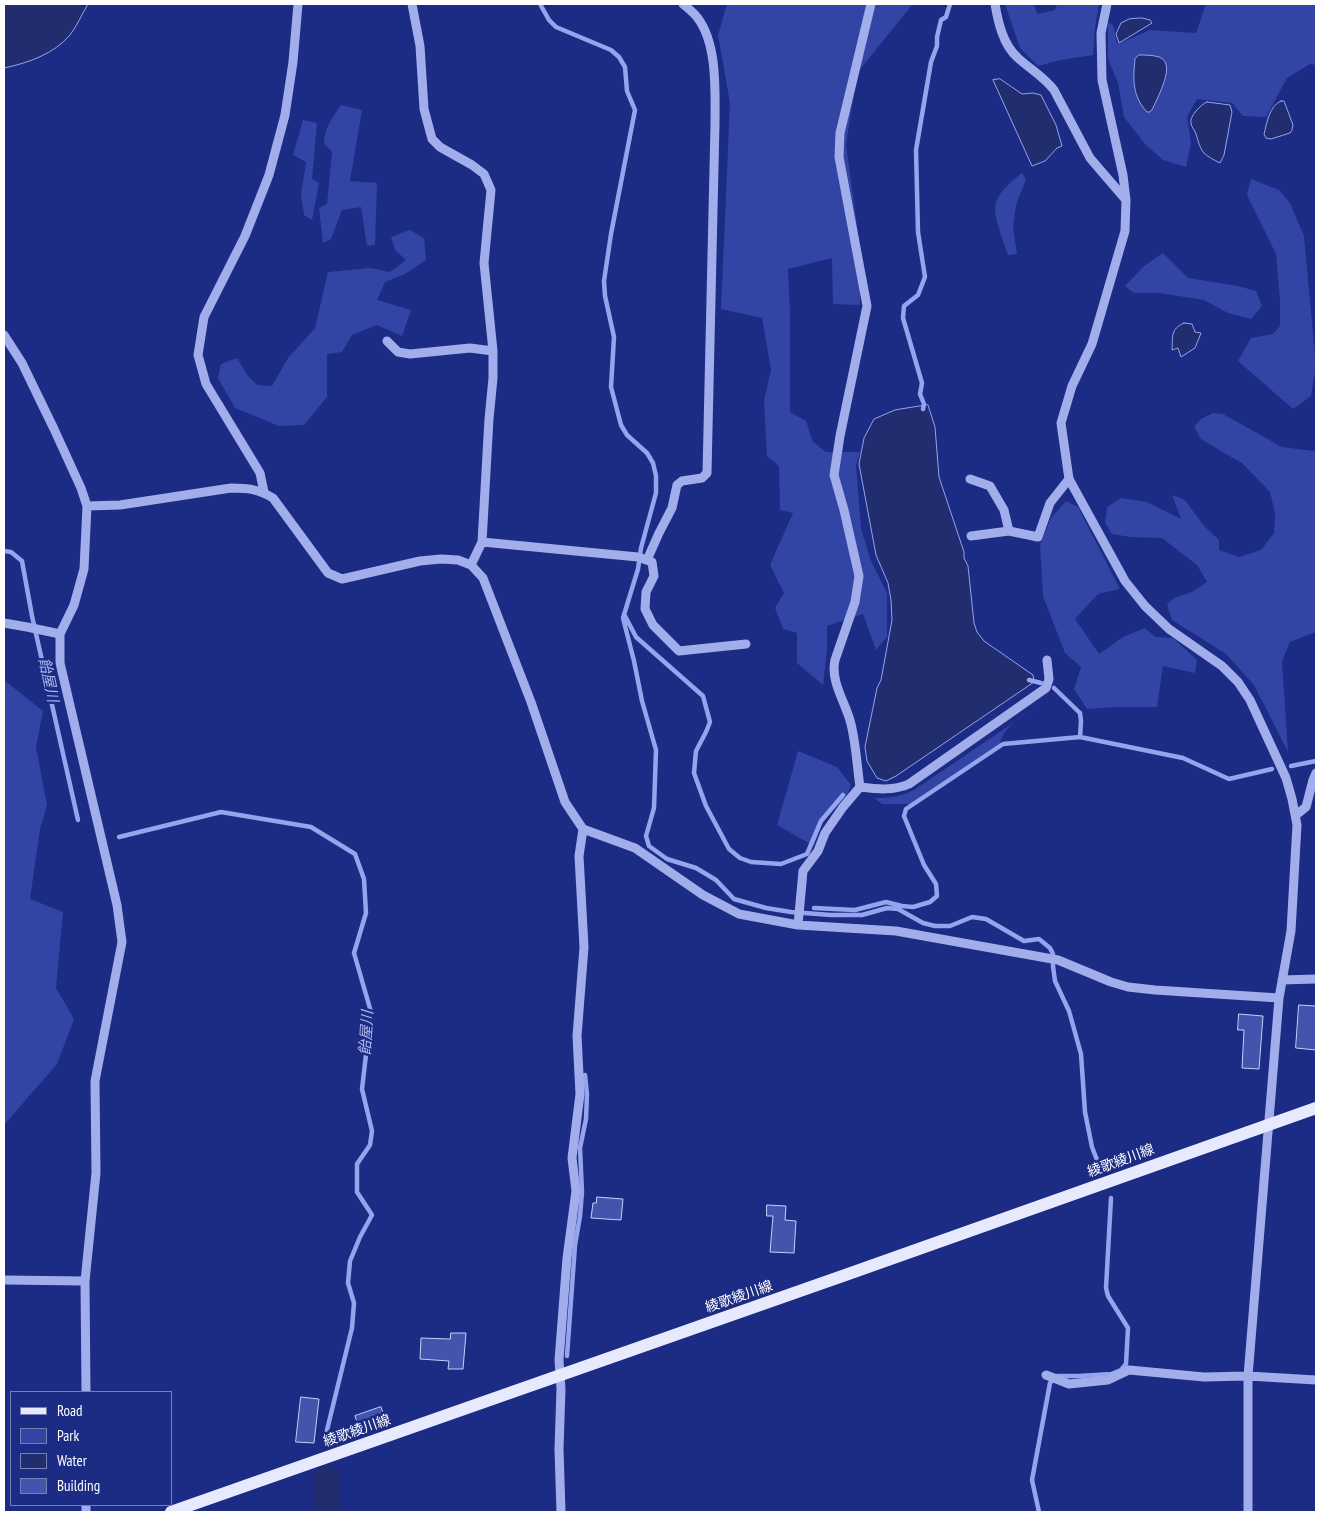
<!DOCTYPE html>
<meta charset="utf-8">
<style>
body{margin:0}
#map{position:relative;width:1320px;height:1516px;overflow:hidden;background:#1c2b84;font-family:"PT Sans Narrow",sans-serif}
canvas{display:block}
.frame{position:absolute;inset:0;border:5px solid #fff;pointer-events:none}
.legend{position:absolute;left:10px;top:1391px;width:162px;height:115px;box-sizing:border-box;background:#1c2b84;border:1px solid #7780b5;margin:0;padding:6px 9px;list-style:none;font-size:15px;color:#fff}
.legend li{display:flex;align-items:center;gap:10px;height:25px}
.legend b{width:25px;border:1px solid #7780b5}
</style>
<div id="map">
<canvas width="1320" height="1516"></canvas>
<div class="frame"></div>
<ul class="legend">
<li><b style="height:6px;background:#e7e9fe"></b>Road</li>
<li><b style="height:14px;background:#3244a4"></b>Park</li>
<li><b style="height:14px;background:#222d70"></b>Water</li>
<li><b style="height:14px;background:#4454ad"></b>Building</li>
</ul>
</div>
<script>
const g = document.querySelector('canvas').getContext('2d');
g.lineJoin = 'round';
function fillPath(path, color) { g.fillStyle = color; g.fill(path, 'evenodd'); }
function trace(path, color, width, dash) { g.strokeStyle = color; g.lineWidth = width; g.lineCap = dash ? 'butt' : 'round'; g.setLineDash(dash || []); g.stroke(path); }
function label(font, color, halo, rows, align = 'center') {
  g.font = font + ' "PT Sans Narrow","Noto Sans JP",sans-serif'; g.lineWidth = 5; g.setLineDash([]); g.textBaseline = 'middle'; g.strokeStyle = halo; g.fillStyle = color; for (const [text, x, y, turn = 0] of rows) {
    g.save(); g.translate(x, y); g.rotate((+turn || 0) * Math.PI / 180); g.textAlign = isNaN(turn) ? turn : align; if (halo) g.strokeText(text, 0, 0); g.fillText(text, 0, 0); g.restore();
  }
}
fillPath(new Path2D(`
 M727,4l185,1 -55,68 -11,72 13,96 1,64 -27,-1 -1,-46 -44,11 2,40v103l16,9 7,21 13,10h34l-4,13 5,63 10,33 16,32v44l-11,13 -13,-36 -36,12v23l-4,36 -26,-22v-30l-14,-4 -8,-21 9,-15 -14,-28 23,-52 -13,-3 -1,-44 -12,-10 -3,-56 7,-30 -9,-52 -41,-9 9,-206 -12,-68z
 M1005,4h29l3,10 18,-4 2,-6h42l-4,24 -2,27 -32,5 -23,6 -18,-18z
 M1206,4h110v61l-6,-1 -23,14 -21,39 -23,-1 -11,-13 -35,-4 -10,18 4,26 -5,24 -23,-7 -18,-16 -21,-27 -6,-34 -10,-24v-36l4,1c4,7 2,13 6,20l32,-14 46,3z
 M341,105l21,5 -12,71 27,2 -2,62 -8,1 -6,-39 -19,3 -11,29 -8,4 -4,-35 8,-4 5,-52 -8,-9c0,-15 9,-26 17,-38z
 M303,120l14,3 -5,56 7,4 -7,37 -8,-5 -3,-21 5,-32 -13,-7z
 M1022,173l4,6 -10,26 -3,21 4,28 -9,1c-4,-13 -16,-40 -12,-53 3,-10 18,-23 26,-29z
 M1251,179l28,11 11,13 14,33 12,130 -5,30 -18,13 -55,-48 13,-23 22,-4 7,-8v-25l-4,-47 -29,-59z
 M410,230l14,8 2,22 -21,14 -20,8 -8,18 34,10 -9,26 -25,-11 -25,10 -10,17 -15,2v43l-23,28 -25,1 -44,-18 -17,-30 3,-14 16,-6 11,18 9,9 15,1 16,-28 27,-30 13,-56 42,-4 20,4 16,-12 -11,-10 -4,-13z
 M1163,253l25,25 50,8 18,5 6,15 -11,13 -23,-6 -24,-13 -45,-7h-25l-9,-7 19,-20z
 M1213,413l10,1 59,33 32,4 2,4v177l-26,10 -8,19 6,91 -34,-67 -28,-31 -54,-34 -5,-16 7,-6 18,-6 15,-10 -10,-17 -35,-27 -32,-1 -18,-3 -7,-11 2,-16 14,-9 26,4 34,17 -9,-24 13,5 19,26 15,14v10l20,7 22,-7 13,-17 1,-20 -5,-21 -28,-29 -18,-10 -23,-14 -7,-12 7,-8z
 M1066,501l12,6 42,82 -22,5 -23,25 24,35 24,-17 22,-9 10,9 18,1 24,22 -2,13 -32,-7 -6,41h-40l-30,2 -13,-20 7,-22 -16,-14 -22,-57 -3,-52 11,-26z
 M4,680l39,31 -7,36 11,58 -7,24 -10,70 33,13 -7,76 18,31 -17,45 -53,61z
 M1041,704c-14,10 -38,21 -41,40l-88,60h-30l-8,-6c14,0 27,-1 40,-8z
 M798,751l39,16 14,18 -4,10 -25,28 -8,23 -37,-21z`), '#3244a4');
const water = new Path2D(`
 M4,4h84c-6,10 -11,22 -18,31 -16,19 -42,28 -66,33z
 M1142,18l8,2 2,3 -33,20 -3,-9 5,-11 8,-4z
 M1139,55c6,0 14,0 20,2 18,6 -1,39 -6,51l-3,4h-3c-15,-16 -14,-33 -12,-53z
 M1000,79l22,15 11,-1 8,2 15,30 6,21 -5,2 -12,13 -13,5 -39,-86z
 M1281,101h3l9,24 -1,5 -2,3 -19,6 -5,-1 -2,-4c3,-11 5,-28 17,-33z
 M1207,102l23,3 2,7 -8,43 -4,8c-6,-3 -12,-6 -17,-11 -4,-6 -5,-12 -7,-18 -1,-4 -5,-7 -5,-11 -2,-6 10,-19 16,-21z
 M1184,323l8,1 3,8 6,1 -6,15 -14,9 -3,-9 -6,2c1,-13 -2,-21 12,-27z
 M928,405l7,22 4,50 25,75v6l4,8 6,57 3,9 7,9 49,34 1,7 -138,94 -10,5 -9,-3 -10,-17 -2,-14 12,-59 4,-8 11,-60 -1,-20 -3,-17 -12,-28 -17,-91 5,-26 10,-19 21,-9z`);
fillPath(water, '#222d70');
trace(water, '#95a4ed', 1);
trace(new Path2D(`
 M540,4l9,16 7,7 55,23 8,7 6,10 2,24 8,19 -24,124 -7,47 1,15 9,41 -3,50 10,38 6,10 20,18 6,10 3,13v17l-15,55 -3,21 -15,49 11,43 8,40 14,49 -2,58 -8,28 3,10 18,13 29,9 20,12 18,19 32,9 25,4 40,3h31l25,-7 11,1 25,14 12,3h15l22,-9 14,2 38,22 15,-2 11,9 3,6v12l2,15 14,30 12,43 4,58 7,35 10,26
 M923,409l1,-5 -4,-10 2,-11 -19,-65 1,-12 14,-11 7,-18 -7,-45 -2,-82 15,-88 6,-16v-9l4,-17 5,-3 4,-13
 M4,551l7,1 11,9 10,55 46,204
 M624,614l12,23 67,59 7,26 -4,10 -10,19 -2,22 12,33 23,43 11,9 11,4 30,2 26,-10 14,-33 22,-26
 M1029,680l12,3
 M1054,688l26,25 1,8 -1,16
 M1291,766l25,-5
 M119,837l102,-25 90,15 44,27 9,25 2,34 -12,40 17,59 -9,77 10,42 -2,14 -13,19v28l15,23 -12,22 -10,24 -2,22 6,20 -2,25 -25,102 -1,15
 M814,908l41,2 31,-8 16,4 11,1 17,-5 7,-6 -1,-12 -12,-19 -20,-49 2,-7 97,-65 77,-7 103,21 46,21 43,-10
 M567,1356l8,-111 5,-29 2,-24 -2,-44 6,-29 1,-25 -2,-19
 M1039,1512l-7,-32 18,-97 7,-7h22l32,-2 10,-4 5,-6 2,-36 -20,-32 -2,-8 5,-90`), '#95a4ed', 4.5);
trace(new Path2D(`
 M327,1512v-35`), '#222d70', 25);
const building = new Path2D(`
 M1299,1005l17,1v44l-20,-2z
 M1239,1014l24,2 -4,53 -17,-1 2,-38h-6z
 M597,1197l26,2 -2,21 -30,-2 2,-15h3z
 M767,1205l19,1 -1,14 11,1 -2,32 -24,-1 3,-36h-6z
 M451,1333h15l-3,36h-15l1,-8 -29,-2 1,-21 29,1z
 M301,1397l18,2 -5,44 -18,-1z
 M381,1407l5,15 -26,9 -5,-15z`);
fillPath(building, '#4454ad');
trace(building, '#c7cff8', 1);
trace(new Path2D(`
 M412,4l8,42 4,63 8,30 8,8 32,18 12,9 7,16 -7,73 9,88v27l-4,41 -7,123 -11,23
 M995,4c3,18 8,41 23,54 12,11 26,19 36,32l36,68 36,42
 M1107,4l-6,29 1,47 21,95 3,25 -1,31 -33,113 -20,42 -11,37 8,56 56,102 20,25 24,23 53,37 16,16 12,18 36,78 6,21 5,26 -6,106 -12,67 -31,378v136
 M4,335l18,28 32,66 27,59 6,18 -3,63 -10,36 -14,29v29l57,242 5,37 -27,139 1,92 -11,108 1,111
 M387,341l11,11 12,2 60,-6 23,3
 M970,479l20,7 14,24 5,21
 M264,492l-4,-19 -54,-89 -8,-29 6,-38 41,-81 24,-61 16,-60 8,-53 5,-58
 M87,506l33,-1 111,-17c17,0 27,1 42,10l55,75 14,6 78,-18 21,-2 17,1 13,5 12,13 48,124 34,100 18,27 52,19 68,47 36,19 59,11 98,6 162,29 53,22 17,5 27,3 124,8
 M971,536l38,-5 29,6 12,-34 19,-24
 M482,542l156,15 14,5 2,14 -8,16 -1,17 8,16 26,26 67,-7
 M647,560l12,-27 13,-25 5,-23 5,-4 20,-3 5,-5 8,-349c0,-31 3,-80 -18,-107 -4,-5 -9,-9 -14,-13
 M4,623l23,4 33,7
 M860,787c16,2 34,4 49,-3l137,-96 3,-9 -2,-19
 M1296,815l10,-8 7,-27 3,-7
 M798,925l5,-54 15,-20 7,-18 18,-26 17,-20c-3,-21 -4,-43 -9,-63 -5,-21 -21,-42 -16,-64l20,-58 4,-26 -15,-66 -10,-35 6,-39 27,-130 -28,-149 1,-24 31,-129
 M1282,980l34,-1
 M4,1280l81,1
 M1046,1375l23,9 39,-4 21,-10 75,7 44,-1 68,4
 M86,1505v7
 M561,1512l-2,-63 2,-60 -2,-29 8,-102 9,-67 -4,-33 8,-64 -3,-58 7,-89 -5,-91 4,-27`), '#a2aeeb', 9);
trace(new Path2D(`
 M171,1512l680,-239 465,-165`), '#e7e9fe', 12);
label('14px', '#fff', '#1c2b84', [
 ["綾歌綾川線",1121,1161,-20],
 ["綾歌綾川線",739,1297,-19],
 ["綾歌綾川線",357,1431,-19]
]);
label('italic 15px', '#aeb9f2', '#1c2b84', [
 ["飴屋川",48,680,78],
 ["飴屋川",367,1033,-87]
]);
</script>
